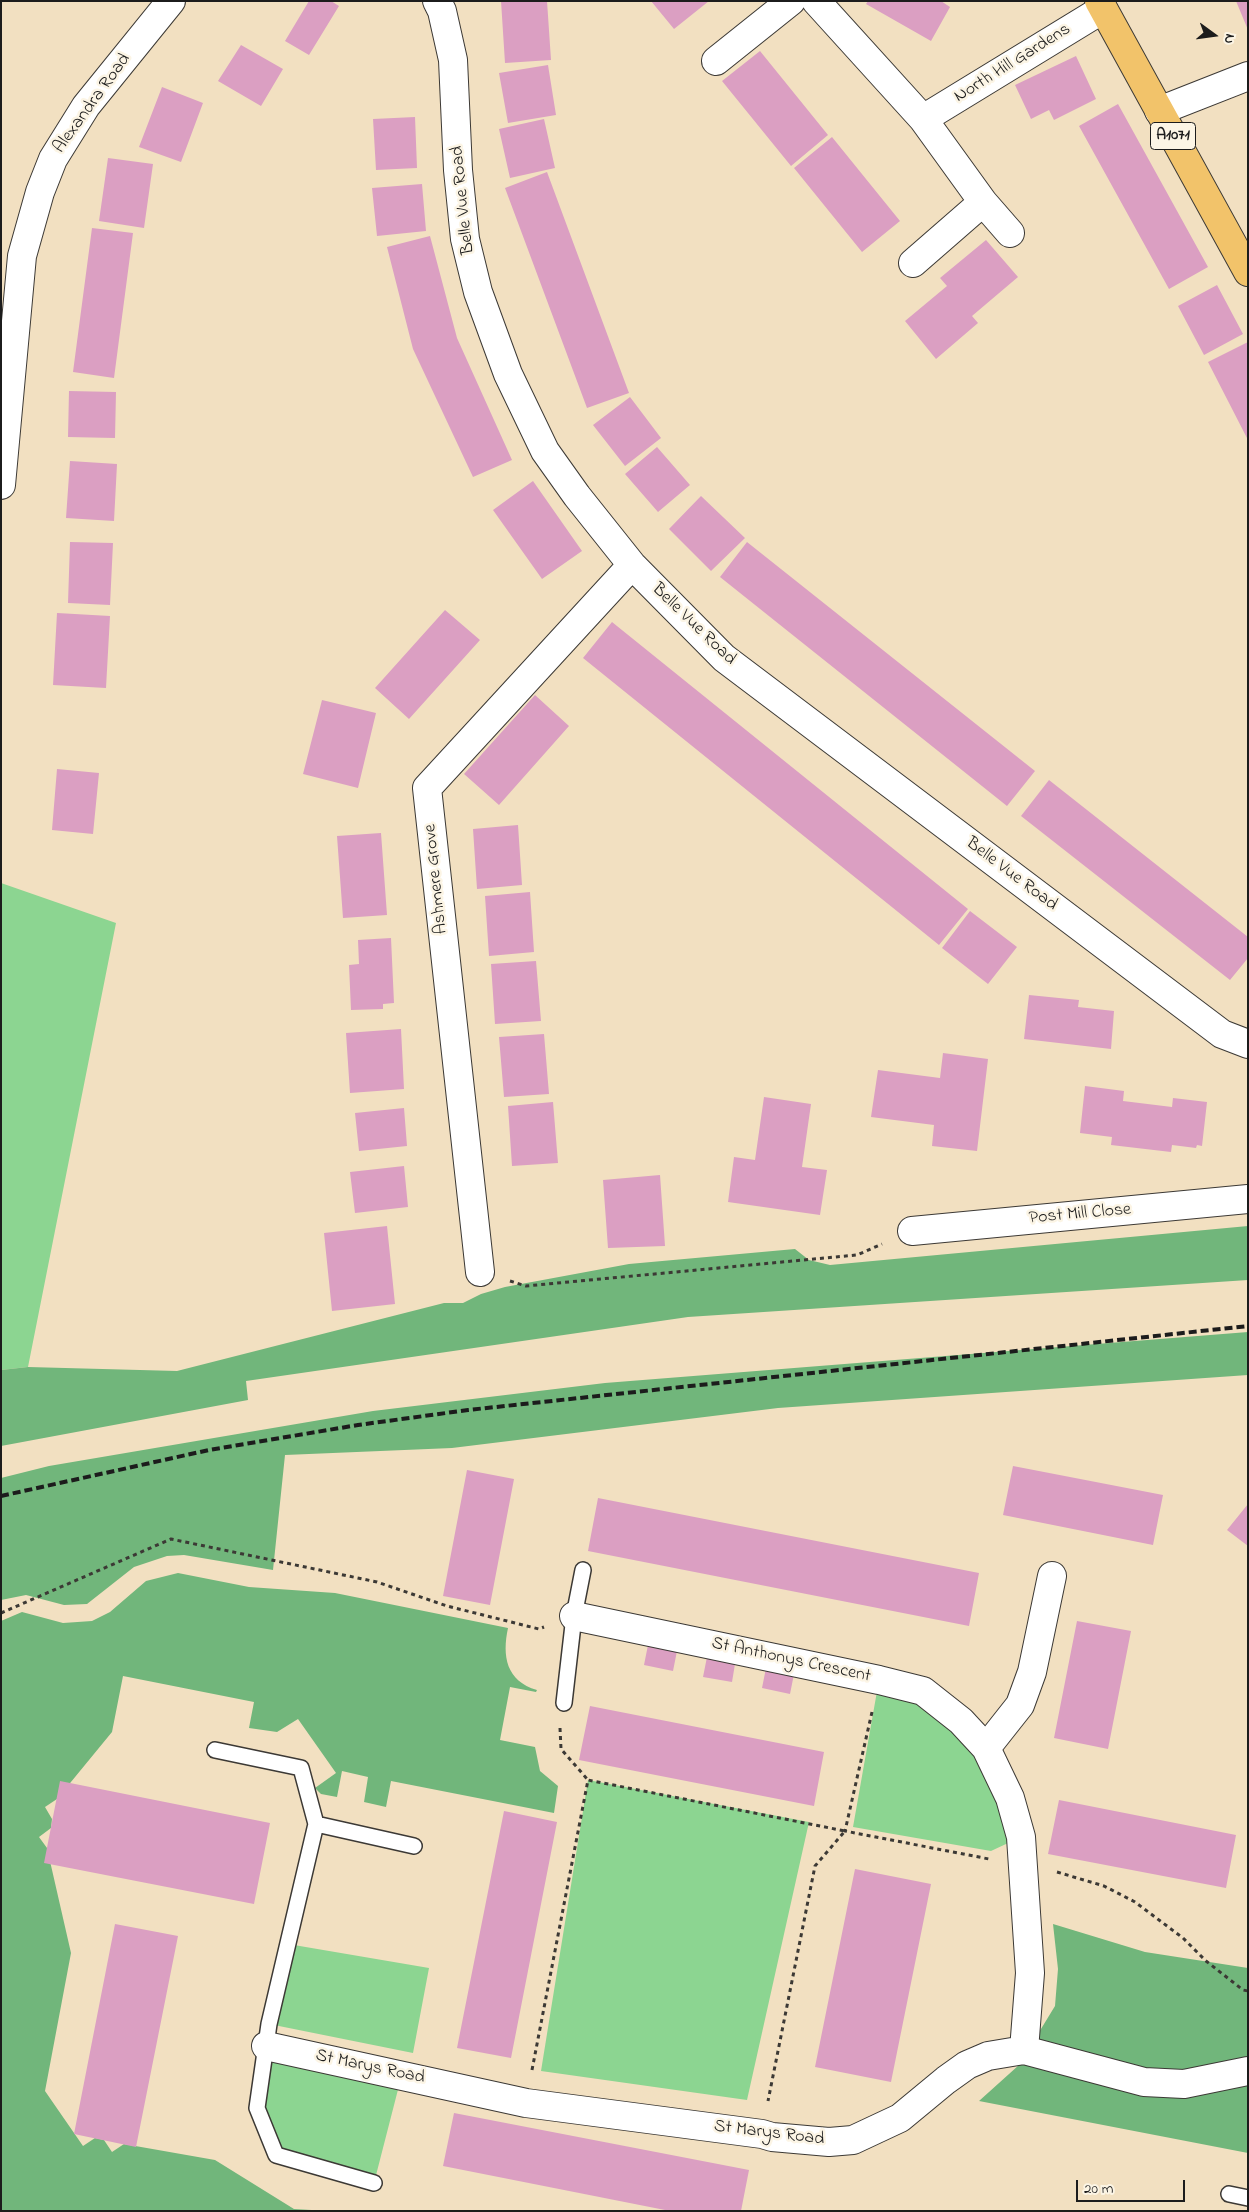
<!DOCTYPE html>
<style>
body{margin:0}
#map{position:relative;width:1249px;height:2212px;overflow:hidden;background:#f2e0c1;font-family:"Indie Flower",sans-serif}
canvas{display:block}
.frame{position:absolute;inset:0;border:2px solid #1c1c1c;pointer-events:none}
.north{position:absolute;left:1189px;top:10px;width:50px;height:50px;-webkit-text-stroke:4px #fcf5e5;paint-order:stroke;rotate:104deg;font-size:14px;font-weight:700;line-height:20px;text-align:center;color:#1c1c1c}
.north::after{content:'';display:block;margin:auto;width:18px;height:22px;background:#1c1c1c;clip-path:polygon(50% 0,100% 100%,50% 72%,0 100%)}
.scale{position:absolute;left:1076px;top:2180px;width:109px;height:22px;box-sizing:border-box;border:2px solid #1c1c1c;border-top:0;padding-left:6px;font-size:15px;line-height:18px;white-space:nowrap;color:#1c1c1c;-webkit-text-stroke:4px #fcf5e5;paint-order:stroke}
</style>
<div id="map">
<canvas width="1249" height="2212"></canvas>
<div class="frame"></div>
<div class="north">N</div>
<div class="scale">20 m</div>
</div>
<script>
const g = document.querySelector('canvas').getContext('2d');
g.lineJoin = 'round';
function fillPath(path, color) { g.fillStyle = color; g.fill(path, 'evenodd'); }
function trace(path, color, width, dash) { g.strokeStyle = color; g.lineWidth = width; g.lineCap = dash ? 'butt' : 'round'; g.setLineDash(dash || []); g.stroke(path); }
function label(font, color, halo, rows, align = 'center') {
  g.font = font + ' "Indie Flower",sans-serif'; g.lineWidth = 5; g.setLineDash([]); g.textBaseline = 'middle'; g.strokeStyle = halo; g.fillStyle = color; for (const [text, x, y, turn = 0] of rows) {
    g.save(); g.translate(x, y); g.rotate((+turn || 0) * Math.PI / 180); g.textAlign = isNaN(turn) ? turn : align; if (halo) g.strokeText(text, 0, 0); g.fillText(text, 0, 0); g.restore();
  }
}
fillPath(new Path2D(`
 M1,883l115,40 -88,444 -27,3z
 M879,1680l82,41 60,116 -30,14 -138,-24z
 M588,1780l221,42 -62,278 -206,-29z
 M288,1944l141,24 -16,85 -144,-29z
 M266,2046l136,28 -28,109 -98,-28 -19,-47z`), '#8cd591');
fillPath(new Path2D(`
 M1248,1226v54l-560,37 -442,64 2,19 -247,46v-76l27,-3 149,4 267,-68h19l18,-9 24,-7 124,-23 166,-15 14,11 21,5z
 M1248,1332v43l-470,33 -326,40 -167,7 -12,115 -89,-15 -17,1 -33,11 -47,37 -23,1 -38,-10 -25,5v-122l48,-12 324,-55 232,-28z
 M178,1573l71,14 86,6 173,35c-6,28 -2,53 29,62l-1,2 -26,-5 -10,53 35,7 5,24 18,15 -4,27 -163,-32 -5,26 -22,-5 4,-25 -26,-6 -5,26 -16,-3 -6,-6 21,-15 -38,-54 -21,13 -28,-4 5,-26 -131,-26 -11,56 -55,67 -12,8 7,12 -1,9 -12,9 8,11 24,105 -26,138 38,55 12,-8 9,2 8,12 12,-8 91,16 79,49 35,2h-328v-590l21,-9 41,11 29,-2 18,-9 36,-31z
 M1053,1924l92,28 103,16v185l-269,-52 40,-36 36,-59 3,-37z`), '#71b67b');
fillPath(new Path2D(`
 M309,1h22l8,5 -30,49 -24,-14z
 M501,1h46l4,59 -46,3z
 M651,1h58l-35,28z
 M868,1h73l9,6 -19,34 -65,-37z
 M1236,1h12v29z
 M241,45l42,24 -22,37 -43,-25z
 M760,51l68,84 -37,31 -69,-85z
 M1076,56l20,43 -42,21 -5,-10 -18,9 -16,-34z
 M548,65l8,50 -48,8 -9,-50z
 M162,87l41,16 -22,59 -42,-15z
 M1118,104l90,163 -39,22 -90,-163z
 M415,117l2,51 -41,2 -3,-51z
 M544,119l11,49 -45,10 -11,-49z
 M832,137l68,84 -38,31 -68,-84z
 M108,158l45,6 -9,64 -45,-7z
 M547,172l82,221 -42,15 -82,-220z
 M422,184l4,47 -49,5 -5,-48z
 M92,228l41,5 -19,145 -41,-6z
 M430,236l27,102 55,122 -39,17 -60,-128 -26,-102z
 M986,240l32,37 -46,39 6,7 -42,36 -31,-38 42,-35 -7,-8z
 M1217,285l26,49 -39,21 -26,-49z
 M1248,342v98l-40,-78z
 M69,391l47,1 -1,46 -47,-1z
 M630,397l31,41 -36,28 -32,-41z
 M657,447l33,38 -32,27 -33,-38z
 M70,461l47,3 -3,57 -48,-3z
 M533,481l49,70 -40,28 -49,-69z
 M701,496l44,42 -34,33 -42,-42z
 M70,542l43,1 -3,62 -42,-2z
 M747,542l288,229 -28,35 -287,-229z
 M445,610l35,30 -71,79 -34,-31z
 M57,613l53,3 -4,72 -53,-3z
 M612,622l356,287 -29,36 -356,-287z
 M535,695l34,31 -70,79 -35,-31z
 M322,700l54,13 -18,75 -55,-14z
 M57,769l42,4 -6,61 -41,-4z
 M1049,780l199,157v21l-18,22 -209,-164z
 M518,825l4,60 -45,4 -4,-60z
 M381,833l6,82 -44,3 -6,-82z
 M530,892l4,60 -45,4 -4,-60z
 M970,911l47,36 -29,37 -46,-36z
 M391,938l3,65 -11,1v5l-32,1 -2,-45 10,-1 -1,-24z
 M536,961l5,60 -46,3 -4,-60z
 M1029,995l50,5 -1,7 36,4 -3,38 -87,-10z
 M401,1029l3,60 -54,4 -4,-60z
 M544,1034l5,60 -45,3 -5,-60z
 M943,1053l45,6 -11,92 -45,-5 2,-21 -63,-8 7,-47 62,8z
 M1085,1086l39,5 -1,10 49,6 1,-9 34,4 -5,44 -5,-1 -1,3 -24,-3 -1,7 -60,-7 1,-8 -32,-4z
 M764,1097l47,7 -9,63 25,3 -7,45 -92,-13 6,-45 21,3z
 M553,1102l5,61 -46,3 -4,-60z
 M404,1108l3,38 -48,5 -4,-38z
 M404,1166l4,41 -53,6 -5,-41z
 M660,1175l5,71 -57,2 -5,-68z
 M387,1226l8,78 -63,7 -8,-78z
 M1013,1466l150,29 -10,50 -150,-30z
 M467,1470l47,9 -24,126 -47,-9z
 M598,1498l381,75 -10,53 -381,-75z
 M1248,1504v42l-21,-16z
 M1077,1621l54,10 -23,118 -54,-11z
 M650,1635l29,6 -6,30 -29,-6z
 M709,1647l28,5 -5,30 -29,-5z
 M768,1658l28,6 -6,30 -28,-6z
 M590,1706l234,46 -10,54 -235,-46z
 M60,1781l210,42 -16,81 -210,-41z
 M1059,1800l177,35 -10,53 -178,-34z
 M504,1811l53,11 -46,236 -54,-10z
 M855,1869l76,15 -40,198 -76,-15z
 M115,1924l63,12 -42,211 -62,-13z
 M454,2113l295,57 -8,41h-71l-227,-45z`), '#db9fc2');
const service = new Path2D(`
 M564,1703l10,-87 9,-46
 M215,1750l86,18 15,56
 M374,2183l-98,-28 -19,-47 12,-84 47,-200 98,22
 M1229,2194l19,4`);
const minor = new Path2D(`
 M437,1l5,10 11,49 5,110 7,69 13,53 30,82 37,77 32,45 55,69 92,93 498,376 26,10
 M816,1l107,118 60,83 27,31
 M716,61l75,-60
 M1159,111l89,-35
 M923,119l180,-110
 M913,263l70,-61
 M1,485l21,-229 18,-64 13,-33 33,-53 85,-105
 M912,1231l336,-32
 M480,1272l-53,-484 205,-223
 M574,1616l305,64 44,11 38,30 25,27 24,50 11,39 9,136 -6,77
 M986,1748l34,-43 12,-33 20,-96
 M266,2046l260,57 236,31 10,3 57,5 24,-2 47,-22 46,-38 21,-15 21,-9 36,-6 120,32 40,2 64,-13`);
const primary = new Path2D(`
 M1099,1l149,271`);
trace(service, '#3c3935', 18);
trace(minor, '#3c3935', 30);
trace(primary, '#3c3935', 30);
trace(new Path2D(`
 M510,1281l16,5 331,-31 25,-11
 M1,1613l170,-74 206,43 70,24 92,23 5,-2
 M872,1712l-27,119 144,28
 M560,1728l1,21 27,31
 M1057,1872l47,14 31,16 48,36 23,23 37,29 5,1
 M532,2070l56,-290 257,51 -30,35 -47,235`), '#3c3935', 3, [4, 4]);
trace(service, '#fff', 15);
trace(minor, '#fff', 28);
trace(primary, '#f2c36a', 28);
trace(new Path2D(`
 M1,1496l208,-46 149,-25 110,-15 780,-84`), '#1c1c1c', 4, [8, 4]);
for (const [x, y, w] of [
 [1173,136,45]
]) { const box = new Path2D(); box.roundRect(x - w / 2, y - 13.5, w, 27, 4); g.fillStyle = '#fcf5e5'; g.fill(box); trace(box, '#1c1c1c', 1); }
label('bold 16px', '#1c1c1c', null, [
 ["A1071",1173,136]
]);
label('18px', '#1c1c1c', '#fcf5e5', [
 ["North Hill Gardens",1013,64,-32],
 ["Alexandra Road",93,104,-54],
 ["Belle Vue Road",464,200,-96],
 ["Belle Vue Road",693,625,44],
 ["Belle Vue Road",1011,875,37],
 ["Ashmere Grove",437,879,-96],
 ["Post Mill Close",1080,1215,-5],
 ["St Anthonys Crescent",791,1661,12],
 ["St Marys Road",370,2068,12],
 ["St Marys Road",769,2134,7]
]);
</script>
